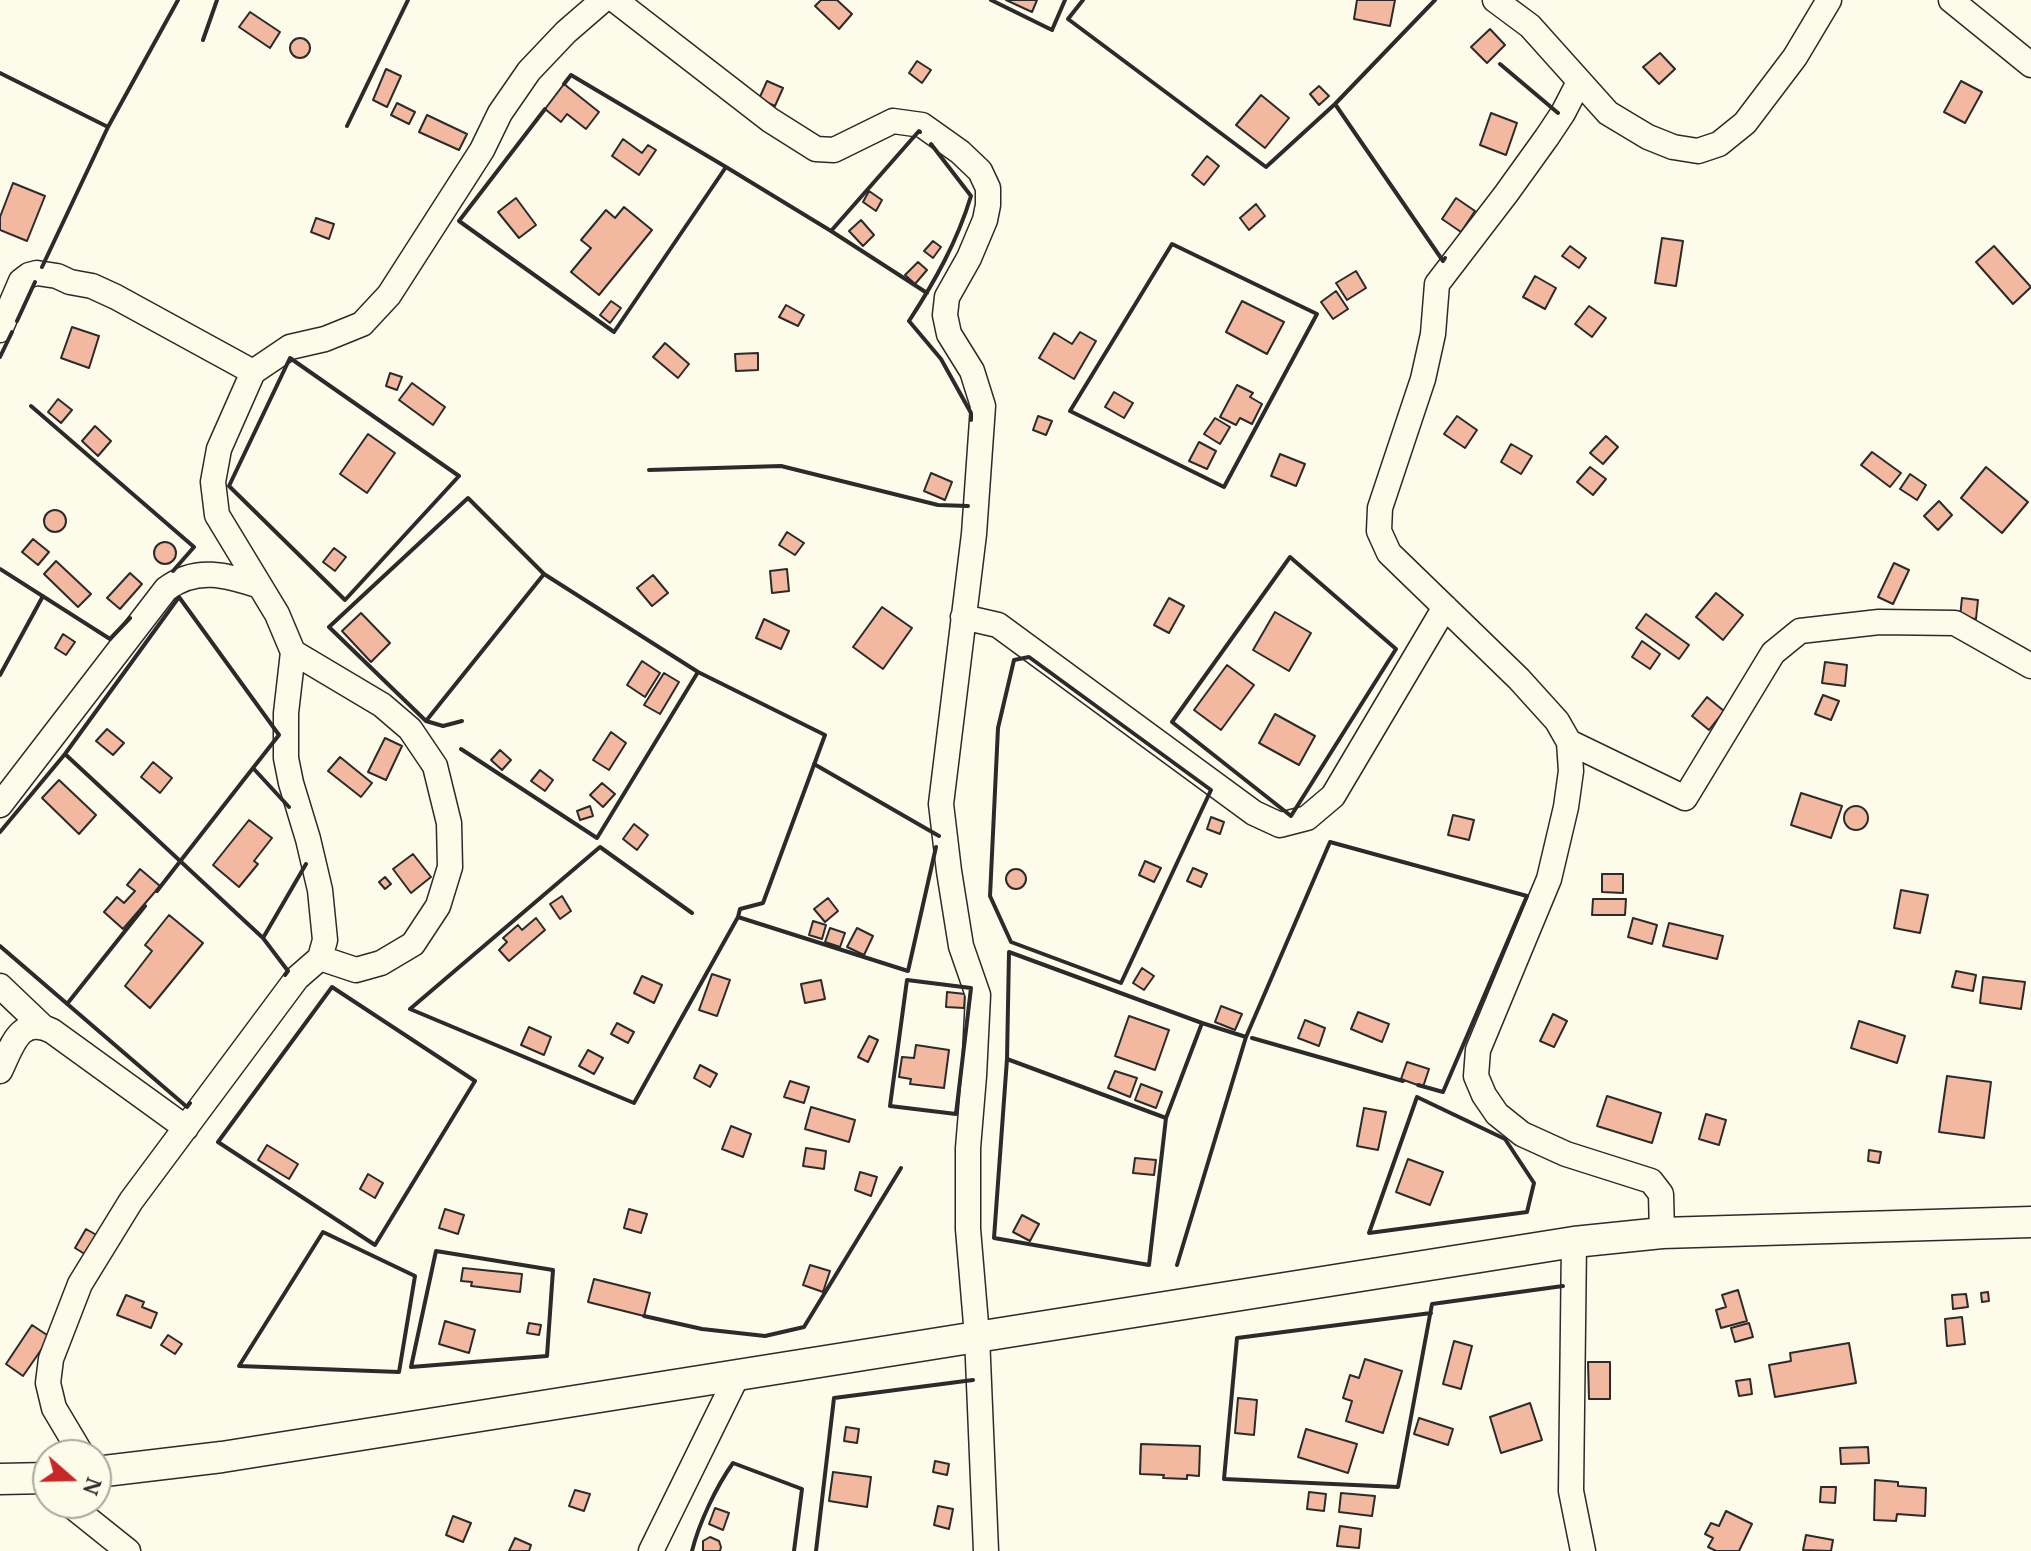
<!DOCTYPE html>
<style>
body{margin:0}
#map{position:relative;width:2031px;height:1551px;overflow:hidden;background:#fdfbea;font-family:"PT Serif",serif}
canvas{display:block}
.north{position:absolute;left:32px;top:1439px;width:80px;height:80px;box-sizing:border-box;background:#fdfbea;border:2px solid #a9a89e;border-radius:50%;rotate:110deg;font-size:22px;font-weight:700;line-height:32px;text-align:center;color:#2b2b2b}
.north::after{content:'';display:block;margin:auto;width:28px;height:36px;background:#c62828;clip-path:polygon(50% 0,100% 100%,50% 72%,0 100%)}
</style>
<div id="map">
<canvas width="2031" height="1551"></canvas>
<div class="north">N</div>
</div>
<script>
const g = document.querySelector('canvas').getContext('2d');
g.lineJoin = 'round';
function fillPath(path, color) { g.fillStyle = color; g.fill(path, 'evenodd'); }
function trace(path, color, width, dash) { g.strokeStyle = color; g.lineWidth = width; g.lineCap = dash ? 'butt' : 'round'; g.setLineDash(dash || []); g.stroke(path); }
const building = new Path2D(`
 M821,0h16l15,14 -13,15 -24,-23z
 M1006,0h31l-5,12z
 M1357,0h38l-5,26 -36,-7z
 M250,12l30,20 -10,16 -31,-21z
 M1490,29l15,16 -18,18 -16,-16z
 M290 48a10 10 0 1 1 20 0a10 10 0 1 1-20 0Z
 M1660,53l15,16 -16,15 -16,-17z
 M917,61l14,9 -9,13 -13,-10z
 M386,69l15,7 -14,31 -14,-7z
 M767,81l16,7 -8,18 -16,-7z
 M1961,81l21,11 -17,31 -21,-11z
 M564,84l35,28 -13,17 -19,-15 -6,8 -16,-13z
 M1319,86l10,10 -10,9 -9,-11z
 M1261,95l28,23 -24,30 -29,-23z
 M397,103l18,9 -6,12 -18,-9z
 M1491,113l26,10 -11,32 -26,-10z
 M427,115l40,19 -8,16 -40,-18z
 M623,139l19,14 6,-8 8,5 -17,25 -27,-19z
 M1207,156l12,10 -15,19 -12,-10z
 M13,183l32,13 -18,45 -27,-11v-13z
 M869,191l13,9 -6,11 -13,-9z
 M516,198l20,27 -17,13 -21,-26z
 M1456,198l19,13 -14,21 -19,-13z
 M1256,204l9,12 -16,14 -9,-12z
 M624,207l28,23 -53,65 -28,-23 20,-24 -10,-8 25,-30 9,8z
 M316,218l18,6 -5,15 -18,-7z
 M861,220l13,15 -11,11 -14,-15z
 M1662,238l21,3 -7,45 -21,-3z
 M933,241l8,6 -8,11 -9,-7z
 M1570,246l16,12 -7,10 -17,-12z
 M1994,246l37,41 -18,17 -37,-42z
 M918,262l9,8 -12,14 -10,-9z
 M1356,271l10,17 -19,12 -11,-17z
 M1535,276l21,12 -11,21 -22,-12z
 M1336,291l12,18 -15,10 -12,-17z
 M611,301l10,7 -11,15 -10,-8z
 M1242,301l42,21 -17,32 -41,-22z
 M786,305l18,10 -6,11 -19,-9z
 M1589,306l17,12 -14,19 -17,-13z
 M72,327l27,9 -10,32 -28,-10z
 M1080,332l16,9 -22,38 -35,-21 15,-25 18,11z
 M665,343l24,21 -11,14 -25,-21z
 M758,353v17l-22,1 -1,-17z
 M390,373l12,4 -5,13 -11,-4z
 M412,383l33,24 -12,18 -34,-25z
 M1237,385l16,8 -3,4 12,7 -10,20 -12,-6 -4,7 -16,-8z
 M1114,392l19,11 -9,15 -19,-11z
 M58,399l14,11 -11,13 -13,-11z
 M1038,416l14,5 -6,14 -13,-5z
 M1457,416l20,14 -12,18 -21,-14z
 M1215,418l15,9 -10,17 -16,-10z
 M95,426l16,15 -13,15 -16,-15z
 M368,434l27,19 -28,40 -27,-19z
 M1606,436l12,11 -15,17 -13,-11z
 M1199,442l17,9 -9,18 -18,-8z
 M1511,444l21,12 -11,18 -20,-12z
 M1872,452l29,21 -11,14 -29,-22z
 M1280,454l25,10 -9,22 -25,-10z
 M1590,467l16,12 -13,16 -16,-13z
 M1986,467l42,35 -26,31 -41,-35z
 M931,473l21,9 -7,18 -21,-9z
 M1910,474l16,11 -9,15 -17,-11z
 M1939,501l13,14 -14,15 -14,-14z
 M44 521a11 11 0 1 1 22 0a11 11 0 1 1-22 0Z
 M787,532l17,11 -9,12 -16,-10z
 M33,539l16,13 -11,13 -16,-13z
 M154 553a11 11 0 1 1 22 0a11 11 0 1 1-22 0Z
 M334,548l12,9 -11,14 -12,-9z
 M56,561l35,33 -13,13 -34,-33z
 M1894,563l15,7 -16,34 -15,-7z
 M787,569l2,22 -17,2 -2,-22z
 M130,573l12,11 -22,25 -13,-11z
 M653,575l15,18 -16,13 -15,-18z
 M1716,593l27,22 -20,25 -27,-23z
 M1169,598l15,8 -15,27 -15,-8z
 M1962,598l16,2 -2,19 -16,-2z
 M882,607l30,21 -29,41 -30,-22z
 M1275,612l36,21 -22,38 -36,-21z
 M361,613l29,30 -19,19 -29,-31z
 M1646,614l43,31 -10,14 -43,-31z
 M764,619l25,12 -8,18 -25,-11z
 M63,634l12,8 -9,13 -11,-7z
 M1642,641l18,13 -10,15 -18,-12z
 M642,661l18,12 -15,24 -18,-12z
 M1825,662l22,3 -2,21 -23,-3z
 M1227,665l27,20 -33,45 -27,-20z
 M664,673l15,9 -19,32 -16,-9z
 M1823,695l16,6 -8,19 -16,-6z
 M1707,697l17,14 -15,19 -17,-14z
 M1275,714l40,22 -16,29 -40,-22z
 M107,729l17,14 -11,12 -17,-14z
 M611,732l15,11 -17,27 -16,-10z
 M385,738l17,8 -16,34 -18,-8z
 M500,750l11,10 -9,10 -11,-10z
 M340,757l32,26 -11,14 -33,-26z
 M153,762l19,16 -12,15 -19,-16z
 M540,770l13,10 -8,11 -14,-10z
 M59,780l37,35 -17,19 -37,-36z
 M602,783l13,11 -12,13 -13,-12z
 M1801,793l41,13 -11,32 -40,-13z
 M590,806l3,10 -13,4 -3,-9z
 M1844 818a12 12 0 1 1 24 0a12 12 0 1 1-24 0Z
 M1453,815l21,5 -5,20 -21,-5z
 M1211,817l13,5 -4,12 -13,-5z
 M249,820l23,18 -18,23 4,3 -19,23 -26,-22z
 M634,824l14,11 -11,15 -14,-11z
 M413,854l18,23 -20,16 -18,-24z
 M1145,861l16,7 -7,14 -15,-7z
 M1193,868l14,6 -6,13 -14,-6z
 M140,869l20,17 -37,43 -19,-17 13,-15 7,6 11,-12 -8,-6z
 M1006 879a10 10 0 1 1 20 0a10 10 0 1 1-20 0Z
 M1602,874h21v19l-21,-1z
 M385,877l6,7 -6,5 -6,-7z
 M1901,890l27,5 -8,38 -26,-5z
 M562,896l9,15 -11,8 -10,-15z
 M828,898l10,13 -13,11 -11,-13z
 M1593,899h33l-1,16h-33z
 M169,915l34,28 -53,65 -25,-22 27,-35 -7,-6z
 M536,918l9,12 -36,31 -10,-11 8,-8 -4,-4 15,-13 4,5z
 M1633,918l24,7 -5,19 -24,-7z
 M813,921l13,4 -4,14 -13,-4z
 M1669,923l54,13 -6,23 -54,-13z
 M830,928l15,5 -5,14 -15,-5z
 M857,928l16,8 -9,19 -17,-8z
 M1142,968l12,8 -10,14 -11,-7z
 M1956,971l20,4 -3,16 -21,-4z
 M712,974l18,6 -13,36 -18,-6z
 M642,976l20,9 -8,18 -20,-10z
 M1983,977l42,5 -4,27 -41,-6z
 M821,980l4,19 -20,4 -4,-19z
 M947,992l18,2 -1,14 -18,-1z
 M1221,1006l21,8 -7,16 -20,-8z
 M1358,1012l31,12 -7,18 -31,-13z
 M1553,1014l14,7 -13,26 -14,-6z
 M1129,1016l40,14 -14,40 -40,-14z
 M1305,1020l20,8 -6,18 -21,-8z
 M1859,1021l46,15 -8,27 -46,-15z
 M617,1023l17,9 -6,11 -17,-9z
 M529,1027l22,10 -7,18 -23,-10z
 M869,1036l9,4 -10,22 -10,-5z
 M916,1045l33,5 -5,38 -34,-4 1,-5 -12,-2 3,-20 12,1z
 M588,1050l15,8 -9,16 -15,-8z
 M1407,1062l22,7 -6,18 -22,-8z
 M700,1065l17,9 -7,13 -16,-9z
 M1115,1071l22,7 -7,19 -22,-9z
 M1947,1076l44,6 -7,56 -45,-6z
 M790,1081l19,6 -5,16 -20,-6z
 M1141,1084l21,8 -6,16 -21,-8z
 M1607,1096l54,17 -9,30 -55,-17z
 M811,1107l44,13 -6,22 -44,-13z
 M1364,1108l22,4 -8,38 -21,-4z
 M1706,1114l20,6 -7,25 -20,-6z
 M731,1126l20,8 -8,23 -21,-8z
 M267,1145l31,19 -9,15 -31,-19z
 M806,1148l20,3 -2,18 -21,-3z
 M1869,1150l12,2 -2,11 -11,-2z
 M1135,1158l21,2 -2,15 -21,-2z
 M1408,1159l35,13 -13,33 -34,-13z
 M860,1172l17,5 -6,19 -16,-6z
 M368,1174l15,9 -8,15 -15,-9z
 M445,1209l19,6 -6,19 -19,-6z
 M629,1209l18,5 -6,19 -17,-5z
 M1022,1215l17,9 -9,17 -17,-9z
 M86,1229l14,8 -12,19 -13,-8z
 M810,1265l20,6 -7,21 -20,-7z
 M463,1268l59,6 -2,18 -49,-6 1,-4 -11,-1z
 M594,1279l56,14 -6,23 -56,-14z
 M1738,1290l9,31 -26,7 -5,-18 10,-3 -4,-12z
 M1988,1292l1,9 -7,1 -1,-9z
 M1966,1294l2,13 -15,2 -1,-14z
 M126,1295l18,7 -2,5 15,6 -6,15 -34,-13z
 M1962,1317l3,27 -18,2 -2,-27z
 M445,1321l30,9 -6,23 -30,-9z
 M529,1323l12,2 -2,10 -12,-2z
 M1749,1323l4,14 -18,5 -4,-14z
 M32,1325l18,12 -27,39 -17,-12z
 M168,1335l14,9 -7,10 -14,-9z
 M1454,1341l18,5 -11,43 -18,-5z
 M1849,1343l7,40 -81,14 -6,-32 22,-4 -1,-8z
 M1365,1359l37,12 -19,62 -37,-12 6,-20 -9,-3 7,-23 9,3z
 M1588,1362h22v37h-21z
 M1750,1379l2,15 -13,2 -3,-15z
 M1238,1398l19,2 -3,35 -19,-2z
 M1530,1403l12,37 -41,13 -11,-36z
 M1419,1418l34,11 -5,16 -34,-11z
 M846,1427l13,2 -2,14 -13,-2z
 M1306,1429l51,15 -9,29 -50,-16z
 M1141,1444l59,2 -1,30 -12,-1v4l-24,-1 1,-3 -24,-1z
 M1868,1447l1,16 -28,1 -1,-16z
 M935,1461l14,3 -2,11 -14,-3z
 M833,1472l38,5 -4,30 -38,-6z
 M1875,1480l23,2v4l28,2 -1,28 -28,-2 -1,7 -22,-1z
 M1821,1487h15l-1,16 -15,-1z
 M575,1490l15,4 -6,17 -15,-5z
 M1309,1492l17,2 -2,17 -17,-2z
 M1341,1493l34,3 -3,20 -33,-4z
 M938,1506l15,3 -4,20 -15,-4z
 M715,1508l14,5 -6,17 -14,-6z
 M1726,1511l26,13 -13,27h-23l-8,-4 5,-9 -8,-4 6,-11 8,3z
 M453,1516l18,7 -8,19 -17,-7z
 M1340,1526l21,3 -2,19 -22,-2z
 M1806,1535l27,5 -2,11 -28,-1z
 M710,1537l9,4 2,6 -1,4h-17v-10z
 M515,1538l16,7 -2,6h-20z`);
fillPath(building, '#f2b8a0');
trace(building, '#2b2b2b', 2);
const minor = new Path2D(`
 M615,0l155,120 46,29 18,1 59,-29 29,4 38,27 20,19 8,17v17l-3,15 -16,38 -22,39 -2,18 4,19 23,37 11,35 -9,128 -33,270 8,67 12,75 17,49 -4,81 -6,72v81l9,107 9,215
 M1495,0l35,26 78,87 40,24 25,10 25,4 21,-7 26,-21 50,-66 34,-57
 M1951,0l80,65
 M1579,82l-16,31 -16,24 -41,57 -69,90 -4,50 -10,45 -43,129 -1,23 10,22 130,126 38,42 12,21 2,29 -5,36 -17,72 -71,171 -2,26 8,19 13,19 25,20 44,20 85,27 10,13 1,39
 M0,330l21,-49 8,-6 8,-2 20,3 13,6 22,4 24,11 137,75
 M963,617l35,8 256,188 26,12 27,-7 26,-22 112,-189
 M293,652l89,53 28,24 25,37 14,57 1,44 -12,39 -25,38 -32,19 -25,7 -36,-12
 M1569,742l116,56 88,-145 27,-22 79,-9 76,1 76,43
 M0,805l166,-216c30,-23 61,-14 94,-3
 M0,986l42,40
 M0,1071c12,-24 19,-56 52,-40l134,97
 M1574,1242l-3,249 12,60
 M82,1455l-28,-47 -6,-25 3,-24 29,-75 51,-83 166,-223 23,-20 5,-18 -5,-50 -12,-51 -17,-56 -5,-25v-45l7,-61 -16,-38 -60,-99 -4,-33 6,-33 34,-77 37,-25 35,-8 37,-15 27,-29 93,-145 18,-37 29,-42 37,-39 37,-32
 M68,1503l60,48
 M651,1551l87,-177`);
const tertiary = new Path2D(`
 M96,1472l126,-15 1352,-215 88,-9 369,-11
 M0,1479l48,-1`);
trace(minor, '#2b2b2b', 27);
trace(tertiary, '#2b2b2b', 33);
trace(minor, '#fdfbea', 24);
trace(tertiary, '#fdfbea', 30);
trace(new Path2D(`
 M991,0l61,30 13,-30
 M1083,0l-15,19 198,148 69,-63 100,-104
 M203,40l14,-40
 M1500,64l58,49
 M0,73l108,54
 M1335,104l108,157 2,-3
 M545,109l-86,112 155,111 112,-165 -155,-92 -7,9
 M347,126l61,-126
 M931,144l40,52c-14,46 -36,85 -62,125l32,38 30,54v7
 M726,167l105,64 88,-100 1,1
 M831,231l96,62
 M1172,244l145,70 -93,173 -154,-76z
 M42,267l66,-140 70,-127
 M17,321l18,-39
 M0,357l12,-25
 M290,358l169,118 -114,124 -116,-114z
 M31,406l163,141 -21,24
 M649,470l132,-4 157,39 30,1
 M1290,557l106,92 -105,167 -119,-94z
 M0,569l110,70 20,-21
 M1029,657l182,133 -90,193 -110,-41 -21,-46 8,-168 16,-68z
 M0,675l43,-79
 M426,721l118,-147
 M462,721l-19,5 -17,-5 -97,-94 139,-129 76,76 154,98 127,63 -62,168 -23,6 -2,8 -104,186 -224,-94 190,-162 92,66
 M461,749l136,89 101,-166
 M65,754l198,184
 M814,764l125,72
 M0,832l65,-78 114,-157 100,138 -26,33 36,39
 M157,891l96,-123
 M738,917l170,54 28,-124
 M0,946l187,161 3,-4
 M285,975l3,-4 -25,-33 43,-74
 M907,980l64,8 -15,126 -66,-8z
 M332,987l143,94 -100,164 -157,-103z
 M67,1004l78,-98
 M1246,1037l84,-195 197,54 -84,196 -25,-7
 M1252,1038l151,43
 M1007,1059l2,-107 193,71 -36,95 -17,147 -155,-27 13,-179 159,59
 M1417,1097l88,42 29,44 -7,29 -158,21z
 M323,1232l92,44 -16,96 -160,-6z
 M436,1251l117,19 -6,86 -136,11z
 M1177,1265l69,-228 -44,-14
 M1431,1313l-194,25 -13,141 174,8 34,-183 131,-18
 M644,1316l58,13 63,7 39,-9 97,-159
 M692,1551c7,-28 24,-64 41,-88l69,26 -8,62
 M816,1551l18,-153 139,-18`), '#2b2b2b', 4);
</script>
